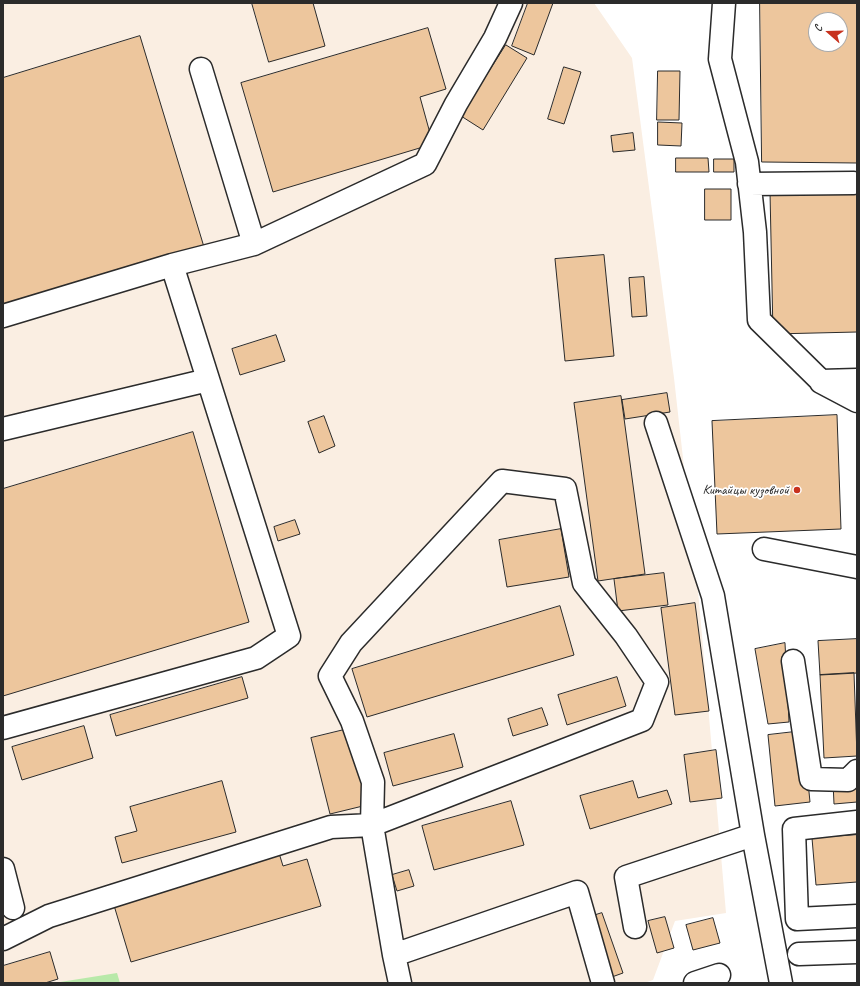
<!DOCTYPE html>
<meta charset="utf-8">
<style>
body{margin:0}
#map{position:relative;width:860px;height:986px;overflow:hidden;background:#fff;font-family:Caveat,sans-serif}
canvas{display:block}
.frame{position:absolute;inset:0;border:4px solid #2b2b2b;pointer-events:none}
.north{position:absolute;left:808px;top:12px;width:40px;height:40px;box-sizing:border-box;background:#fff;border:1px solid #aaa;border-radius:50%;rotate:290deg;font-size:11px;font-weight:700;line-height:16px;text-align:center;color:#2b2b2b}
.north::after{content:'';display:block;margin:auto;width:14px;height:18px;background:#c8321e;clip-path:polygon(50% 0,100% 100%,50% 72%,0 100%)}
</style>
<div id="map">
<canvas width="860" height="986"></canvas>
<div class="frame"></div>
<div class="north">С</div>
</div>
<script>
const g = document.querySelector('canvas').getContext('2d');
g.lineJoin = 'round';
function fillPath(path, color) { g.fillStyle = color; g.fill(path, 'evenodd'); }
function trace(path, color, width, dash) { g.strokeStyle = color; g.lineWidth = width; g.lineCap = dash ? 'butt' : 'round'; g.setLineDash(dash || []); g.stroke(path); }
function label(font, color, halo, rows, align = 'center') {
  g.font = font + ' Caveat,sans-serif'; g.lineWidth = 3.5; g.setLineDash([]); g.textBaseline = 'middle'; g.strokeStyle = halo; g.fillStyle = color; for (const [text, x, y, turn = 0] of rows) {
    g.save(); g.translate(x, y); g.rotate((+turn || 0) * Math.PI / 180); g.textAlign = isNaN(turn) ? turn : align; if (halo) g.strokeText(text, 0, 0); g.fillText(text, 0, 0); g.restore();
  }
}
fillPath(new Path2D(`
 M3,3h591l38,55 42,320 25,223 27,312 -51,8 -22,59 -9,3h-641z`), '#faeee2');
fillPath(new Path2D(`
 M117,973l3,10h-66z`), '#b8e9a9');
const building = new Path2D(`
 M252,3h61l12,43 -56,16z
 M528,3h25l-19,52 -22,-9z
 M760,3h97v160l-95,-1zM816,20h24v24h-24z
 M428,28l18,61 -26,8 13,47 -160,48 -32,-109z
 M140,36l64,211 -201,61v-230z
 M506,45l21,13 -44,72 -22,-14z
 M564,67l17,5 -17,52 -16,-5z
 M658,71h22l-1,49h-22z
 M658,122l24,1 -1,23 -23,-1z
 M633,133l2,17 -22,2 -2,-16z
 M676,158h32l1,14h-33z
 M714,159h20v13h-20z
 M705,189h26v31h-26z
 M857,191v141l-84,2 -3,-142z
 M604,255l10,101 -49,5 -10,-102z
 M644,277l3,39 -15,1 -3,-39z
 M276,335l9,26 -45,14 -8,-26z
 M667,393l3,19 -45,7 -3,-19z
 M621,396l24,178 -47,7 -24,-178z
 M837,415l4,114 -124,5 -5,-113z
 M324,416l11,30 -16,7 -11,-31z
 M193,432l56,190 -246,74v-207z
 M295,520l5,14 -22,7 -4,-14z
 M561,529l8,48 -62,10 -8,-47z
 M664,573l4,32 -50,6 -4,-32z
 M695,603l14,108 -34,4 -14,-107z
 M560,606l14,49 -207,62 -15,-48z
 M857,639v34l-37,2 -2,-34z
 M785,643l4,79 -21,2 -13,-75z
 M854,673l3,83 -33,2 -4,-83z
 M242,677l6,21 -132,38 -6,-21z
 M617,677l9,29 -59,19 -9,-30z
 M542,708l6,17 -35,11 -5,-17z
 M84,726l9,32 -71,22 -10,-33z
 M348,729l19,76 -37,9 -19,-76z
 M803,731l7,71 -35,4 -7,-71z
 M454,734l9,33 -70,19 -9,-33z
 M716,750l6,48 -32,4 -6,-47z
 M857,780v22l-23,2 -1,-22z
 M222,781l14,51 -114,31 -7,-26 22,-6 -7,-24z
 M633,781l5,17 29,-8 5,14 -82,25 -10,-33z
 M511,801l13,44 -90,25 -12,-44z
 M857,835v47l-41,3 -4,-47z
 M279,853l4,13 24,-7 14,47 -190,56 -18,-60z
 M409,870l5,16 -17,5 -5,-16z
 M602,913l21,60 -28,10 -21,-61z
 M665,917l9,31 -17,5 -9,-32z
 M713,918l7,25 -27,7 -7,-25z
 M50,952l8,27 -13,4h-42v-17z`);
fillPath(building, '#edc69d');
trace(building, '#2b2b2b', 1);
const minor = new Path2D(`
 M724,3l-4,56 27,103 8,70 4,88 62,61 36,-1
 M201,69l53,175
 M749,184l105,-1
 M3,316l169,-51 82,-21 171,-80 31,-60 39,-66 16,-35
 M821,382l36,19
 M656,423l57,173 40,239 28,148
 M3,429l205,-49
 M764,549l93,18
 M793,661l18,118 37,1 9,-9
 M3,728l253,-70 33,-22 -117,-371
 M857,822l-63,7 3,90 60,-3
 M3,869l10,39
 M635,927l-9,-50 127,-42
 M3,939l46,-23 282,-89 41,-2 270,-105 15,-38 -31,-46 -42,-53 -19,-94 -63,-8 -151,162 -21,33 22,45 21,61 -1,43 22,130 6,28
 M799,954l58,-2
 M394,955l183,-63 26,91
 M695,983l24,-8`);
trace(minor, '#2b2b2b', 25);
trace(minor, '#fff', 22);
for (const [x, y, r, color] of [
 [797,490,4,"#c8321e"]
]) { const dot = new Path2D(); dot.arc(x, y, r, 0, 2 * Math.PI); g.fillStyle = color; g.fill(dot); trace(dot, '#fff', 1.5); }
label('14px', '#2b2b2b', '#fff', [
 ["Китайцы кузовной",789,490]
], 'right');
</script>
